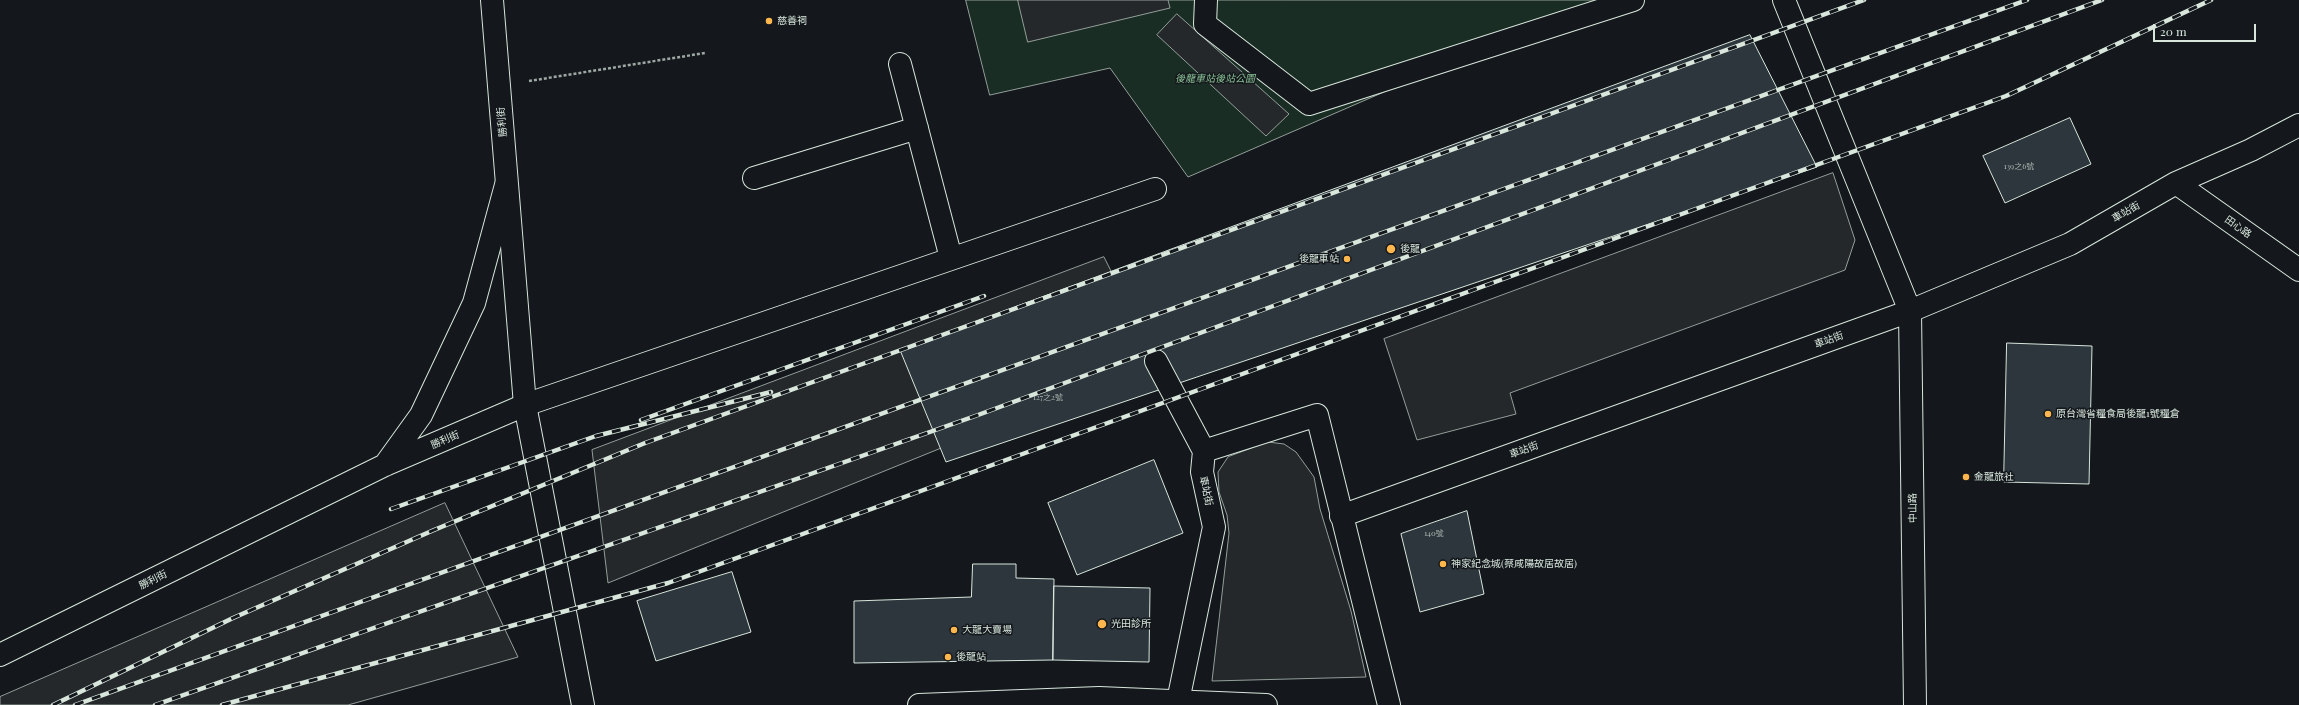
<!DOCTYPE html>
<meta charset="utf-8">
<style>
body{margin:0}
#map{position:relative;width:2299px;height:705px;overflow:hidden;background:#14181c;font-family:"Playfair Display",serif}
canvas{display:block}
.scale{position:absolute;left:2153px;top:24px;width:103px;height:18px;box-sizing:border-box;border:2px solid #d8e6dc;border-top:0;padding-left:5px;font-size:12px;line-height:14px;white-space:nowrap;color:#d8e6dc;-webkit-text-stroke:3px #14181c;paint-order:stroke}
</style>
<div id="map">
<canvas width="2299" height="705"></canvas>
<div class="scale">20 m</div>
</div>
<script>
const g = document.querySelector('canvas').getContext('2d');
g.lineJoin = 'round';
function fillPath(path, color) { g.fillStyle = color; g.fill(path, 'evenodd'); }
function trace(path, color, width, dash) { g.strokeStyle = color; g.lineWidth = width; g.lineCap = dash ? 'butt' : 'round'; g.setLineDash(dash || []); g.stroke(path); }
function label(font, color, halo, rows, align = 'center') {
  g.font = font + ' "Playfair Display","Noto Sans TC",serif'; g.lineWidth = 3; g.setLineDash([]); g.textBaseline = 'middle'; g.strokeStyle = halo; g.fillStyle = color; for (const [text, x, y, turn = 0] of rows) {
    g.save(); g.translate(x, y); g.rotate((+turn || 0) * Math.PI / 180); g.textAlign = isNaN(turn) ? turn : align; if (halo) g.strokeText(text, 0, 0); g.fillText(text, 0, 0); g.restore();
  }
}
const green = new Path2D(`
 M966,0h630l-408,177 -78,-109 -120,27z`);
fillPath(green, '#1a2d24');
trace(green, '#939e99', 1);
const parking = new Path2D(`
 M1018,0h150l2,8 -142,34z
 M1177,14l112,100 -23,22 -109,-101z
 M1833,173l22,67 -10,30 -335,123 6,21 -99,26 -33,-101z
 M1104,257l52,104 -548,222 -16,-133z
 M1268,442l16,2 12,8 18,25 6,32 31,102 15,66 -154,4 17,-148 -2,-18 -8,-23 -1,-20 10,-15z
 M445,503l73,154 -170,48h-348v-8z`);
fillPath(parking, '#24282b');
trace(parking, '#939e99', 1);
const building = new Path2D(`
 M1750,35l67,132 -871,295 -46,-112z
 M2070,118l21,46 -86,39 -22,-47z
 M2007,343l85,3 -3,138 -85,-2z
 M1154,460l29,73 -106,42 -29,-72z
 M1467,511l17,83 -64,18 -19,-78z
 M973,564h43v14l38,1 -1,81 -199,3v-62l117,-4z
 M732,572l19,60 -95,29 -19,-60z
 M1054,586l96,2 -1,74 -96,-2z`);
fillPath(building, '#2c363c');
trace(building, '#d8e6dc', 1);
const minor = new Path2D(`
 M1206,0l-1,24 104,80 324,-104
 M1784,0l126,311 5,394
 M900,64l51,194
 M754,178l163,-50
 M2176,183l123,87
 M1156,361l48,90
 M385,465l36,-50 53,-112 32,-118
 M1341,516l569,-205 160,-67 106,-61 75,-33 48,-25
 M0,655l385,-190 140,-60 630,-216
 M1178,701l36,-174 -12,-55 2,-21 113,-36 72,290`);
const major = new Path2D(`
 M492,0l33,405 58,300
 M919,705l180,-7 167,7`);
trace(minor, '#d8e6dc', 24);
trace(major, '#d8e6dc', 24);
trace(new Path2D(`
 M529,81l176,-28`), '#9da8a2', 2.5, [3, 2]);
trace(minor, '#14181c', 22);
trace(major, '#14181c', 22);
const rail = new Path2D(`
 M641,420l343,-124
 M391,509l205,-73 175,-44
 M53,705l180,-87 201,-88 211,-87 1219,-443
 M75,705l1952,-705
 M155,705l823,-290 1124,-415
 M222,705l446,-122 1338,-487 205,-96`);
trace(rail, '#d8e6dc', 4.5);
trace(rail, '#14181c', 3, [9]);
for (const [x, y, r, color] of [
 [769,21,4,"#ffb74d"],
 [1391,249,5,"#ffb74d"],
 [1347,259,4,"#ffb74d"],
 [2048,414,4,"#ffb74d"],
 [1966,477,4,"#ffb74d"],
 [1443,564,4,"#ffb74d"],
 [1102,624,5,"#ffb74d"],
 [954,630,4,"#ffb74d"],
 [948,657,4,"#ffb74d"]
]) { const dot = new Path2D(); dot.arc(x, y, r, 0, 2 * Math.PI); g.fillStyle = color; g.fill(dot); trace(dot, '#14181c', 1.5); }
label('8px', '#adbab4', null, [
 ["139之6號",2019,166],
 ["127之2號",1048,397],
 ["140號",1434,533]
]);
label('10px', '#d8e6dc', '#14181c', [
 ["慈善祠",777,21],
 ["後龍",1400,249],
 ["後龍車站",1339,259,"right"],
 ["原台灣省糧食局後龍1號糧倉",2056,414],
 ["金龍旅社",1974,477],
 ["神家紀念城(蔡咸陽故居故居)",1451,564],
 ["光田診所",1111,624],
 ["大龍大賣場",962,630],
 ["後龍站",956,657]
], 'left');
label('italic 10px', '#8ac095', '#14181c', [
 ["後龍車站後站公園",1215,79]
]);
label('10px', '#d8e6dc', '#14181c', [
 ["勝利街",502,122,-95],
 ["車站街",2126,212,-30],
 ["田心路",2238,227,35],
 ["車站街",1829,340,-20],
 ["勝利街",445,440,-23],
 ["車站街",1524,450,-20],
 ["車站街",1206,491,78],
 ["中山路",1913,508,-91],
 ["勝利街",153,580,-26]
]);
</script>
